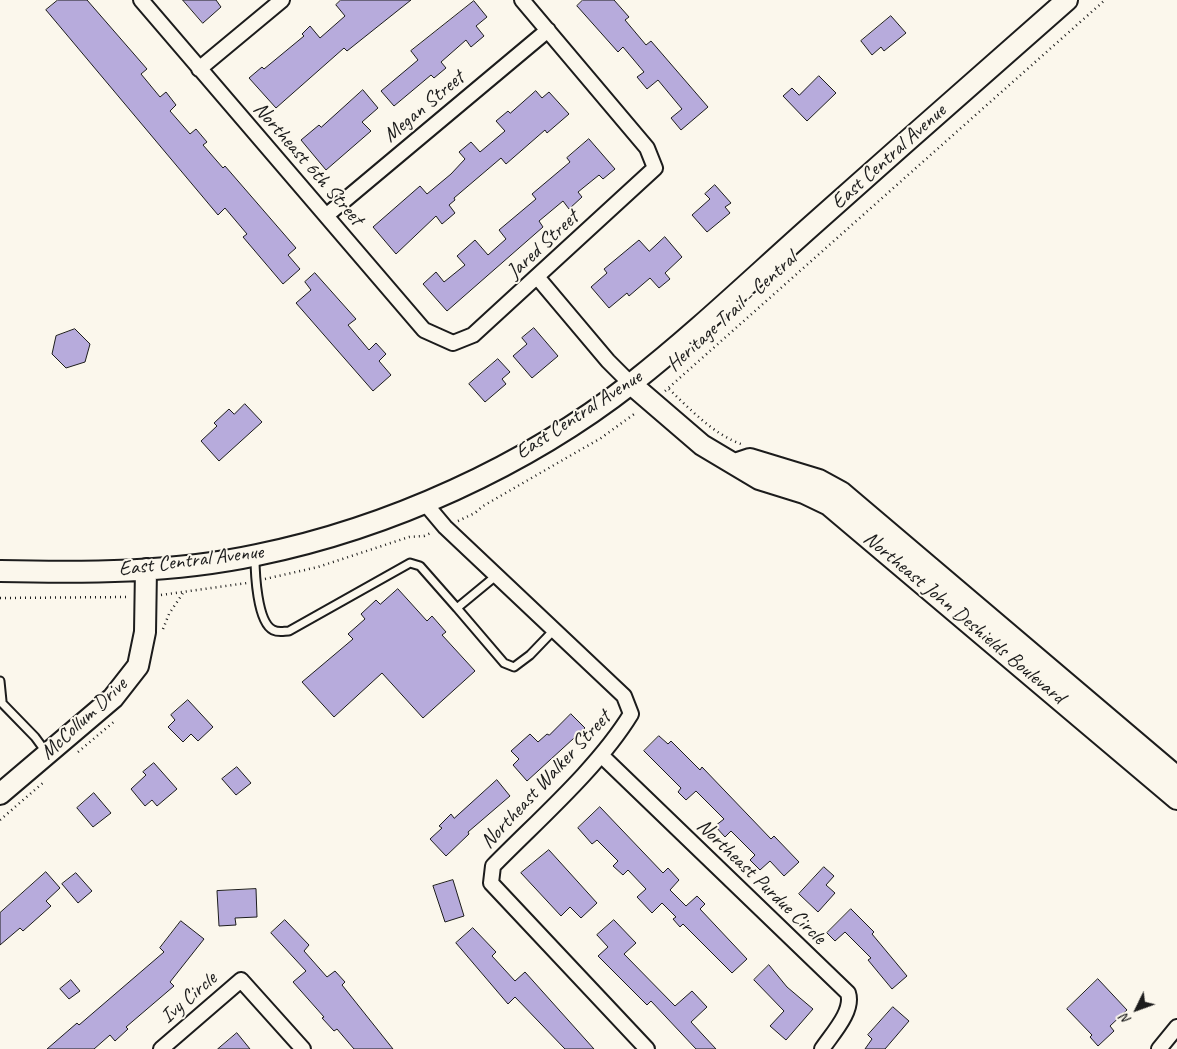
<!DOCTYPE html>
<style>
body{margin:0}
#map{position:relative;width:1177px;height:1049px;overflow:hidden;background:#fbf7ec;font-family:Caveat,sans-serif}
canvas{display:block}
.north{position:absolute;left:1112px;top:984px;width:50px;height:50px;-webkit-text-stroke:4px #fbf7ec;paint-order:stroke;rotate:228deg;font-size:14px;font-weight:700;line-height:20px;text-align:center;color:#1c1c1c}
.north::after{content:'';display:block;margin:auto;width:18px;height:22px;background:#1c1c1c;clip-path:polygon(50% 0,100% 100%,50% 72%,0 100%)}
</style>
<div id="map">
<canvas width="1177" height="1049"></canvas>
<div class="north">N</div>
</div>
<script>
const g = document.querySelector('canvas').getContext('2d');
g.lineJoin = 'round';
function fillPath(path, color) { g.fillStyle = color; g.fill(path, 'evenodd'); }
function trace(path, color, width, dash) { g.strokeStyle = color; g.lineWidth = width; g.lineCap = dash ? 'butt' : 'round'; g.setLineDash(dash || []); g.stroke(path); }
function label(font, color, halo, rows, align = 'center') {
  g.font = font + ' Caveat,sans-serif'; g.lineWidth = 4; g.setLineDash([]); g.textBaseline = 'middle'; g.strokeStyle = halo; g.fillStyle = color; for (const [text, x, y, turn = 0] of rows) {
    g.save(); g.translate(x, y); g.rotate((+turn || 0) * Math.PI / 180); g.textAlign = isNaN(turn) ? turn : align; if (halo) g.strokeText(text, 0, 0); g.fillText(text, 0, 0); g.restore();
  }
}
const building = new Path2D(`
 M58,0h29l60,69 -6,5 19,23 6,-5 10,13 -6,6 20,23 6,-5 11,13 -4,3 20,23 2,-2 71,82 -8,7 12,14 -17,15 -40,-47 4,-3 -22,-26 -7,7 -172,-205z
 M183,0h33l5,7 -18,16z
 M341,0h70l-64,51 -3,-3 -68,60 -27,-30 13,-11 2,2 40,-33 -2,-2 8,-8 10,12 25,-22 -9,-11z
 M583,0h31l15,17 -4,3 21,25 5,-4 57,66 -27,23 -10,-12 11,-9 -24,-29 -11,9 -10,-12 7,-5 -21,-25 -5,5 -41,-46z
 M474,1l13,16 -11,9 8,10 -13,11 -5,-7 -25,22 5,6 -12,10 -3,-3 -37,31 -13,-15 37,-31 -7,-9z
 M891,16l15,17 -22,18 -3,-4 -9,8 -11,-14z
 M819,76l17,17 -29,28 -24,-25 9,-8 7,7z
 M363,90l15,18 -16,14 9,9 -45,39 -25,-30 18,-15 2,2z
 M536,91l6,7 7,-6 20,22 -22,19 -2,-3 -39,34 -5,-6 -47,40 1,2 -6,5 6,8 -13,11 -6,-8 -40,38 -23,-27 47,-41 7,8 24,-20 14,-15 -6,-7 12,-10 9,10 25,-21 -9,-10 12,-10 2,2z
 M589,139l26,30 -12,10 -4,-4 -21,17 4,5 -13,12 -6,-8 -24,20 4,6 -96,84 -24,-27 13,-12 8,10 21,-17 -8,-9 18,-16 13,15 18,-16 -7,-9 37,-31 -4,-5 38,-32 -3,-4z
 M715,185l16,18 -6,4 5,6 -23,19 -15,-17 18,-16 -5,-5z
 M665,237l17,20 -17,16 5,6 -11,9 -9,-10 -21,18 -2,-3 -18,15 -18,-21 16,-14 -3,-4 35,-29 10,11z
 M315,273l41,46 -8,6 21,25 7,-7 10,11 -7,7 12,14 -18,16 -77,-88 15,-13 -6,-8z
 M534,328l24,28 -26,22 -19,-22 14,-12 -5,-6z
 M75,329l15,15 -5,18 -19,6 -14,-14 4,-18z
 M498,359l12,13 -8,7 4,5 -21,18 -16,-18z
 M245,404l17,18 -43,39 -18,-20 16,-15 -3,-3 15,-14 5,5z
 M398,589l29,32 5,-5 14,16 -4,3 33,36 -52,47 -41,-45 -48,44 -32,-35 51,-43 -5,-5 17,-15 -4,-5 15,-14 4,4z
 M188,700l25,27 -15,14 -7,-7 -8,8 -15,-15 7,-7 -4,-5z
 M571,714l14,14 -58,53 -14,-16 6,-6 -8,-8 19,-17 8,8 9,-8 2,1z
 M659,736l9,8 3,-3 29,29 2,-3 69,72 3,-3 25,26 -15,14 -14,-15 -10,9 -10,-10 5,-5 -24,-24 -6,6 -10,-11 9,-7 -28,-28 -10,9 -8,-8 3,-4 -37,-37z
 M154,763l23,26 -20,17 -5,-6 -7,6 -14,-17 15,-14 -3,-3z
 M237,767l14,16 -15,12 -14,-16z
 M497,780l13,16 -42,36 1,2 -23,22 -16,-17 12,-11 -3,-2 12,-12 3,4z
 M94,793l17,20 -18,14 -16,-19z
 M600,807l63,66 5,-5 11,12 -9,10 16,16 11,-10 8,8 -5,5 47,50 -15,14 -49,-49 -3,3 -7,-8 3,-2 -14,-14 -10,10 -15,-16 9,-8 -18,-19 -5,5 -10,-9 5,-5 -21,-21 -5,4 -14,-16z
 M549,850l48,53 -16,15 -11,-11 -9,9 -40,-43z
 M824,867l10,9 -8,9 9,8 -17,19 -19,-18z
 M46,872l14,16 -14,13 5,5 -28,25 -3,-3 -20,17v-32z
 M76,873l16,18 -14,12 -16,-19z
 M453,880l11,36 -19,6 -12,-36z
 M256,889l1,28 -22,1 1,7 -17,1 -2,-35z
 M851,909l23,23 -2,2 35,42 -15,13 -24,-29 3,-2 -26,-26 -10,9 -8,-8z
 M285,920l24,25 -5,6 23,26 8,-6 10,11 -3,3 51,64h-39l-17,-20 -3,2 -12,-13 2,-1 -31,-35 13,-11 -35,-38z
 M614,920l22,23 -12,11 51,52 17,-15 15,16 -16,15 25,27h-20l-45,-48 -4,4 -49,-49 10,-9 -11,-12z
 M181,921l23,18 -34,43 4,4 -48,41 2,2 -13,12 -5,-6 -16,14h-47l30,-26 2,2 85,-73 -4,-4z
 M473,928l23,24 -4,4 23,25 10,-9 69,77h-29l-50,-52 -7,7 -52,-61z
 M769,965l18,22 26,22 -27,31 -16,-14 14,-15 -30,-31z
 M1098,979l29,31 -17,16 4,5 -16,15 -8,-9 2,-2 -25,-26z
 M71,980l9,11 -11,8 -9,-10z
 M893,1007l16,14 -24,28h-20l7,-10 -4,-4z
 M237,1033l13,16h-32z`);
fillPath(building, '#b7abdc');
trace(building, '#1c1c1c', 1);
const lane = new Path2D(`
 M255,556c0,17 2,66 18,74 6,3 11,1 16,1l121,-68 10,3 37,42 40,-33
 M457,608l47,55 10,4 16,-12 24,-25
 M0,681l2,20
 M0,701l35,36 11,15`);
const street = new Path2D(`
 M141,0l283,330 29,13 20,-8 182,-167 -8,-20 -125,-148
 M199,69l83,-69
 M327,215l221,-185
 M538,278l70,83 23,23
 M424,502l21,25 179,169 7,18c-33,54 -93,106 -138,152l-2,17 156,166
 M601,755l247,238c6,18 -16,41 -26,56
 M161,1049l80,-69 62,69
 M1159,1049l18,-22`);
const secondary = new Path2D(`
 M631,384l71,61 57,34 45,14 25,12 348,294
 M735,464l15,-5 69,21 22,12 336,285
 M0,571c85,2 173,2 257,-16 132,-27 269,-89 375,-172 65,-51 124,-108 185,-162 83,-74 167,-148 250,-221
 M0,794l113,-96 25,-32 7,-34 1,-63`);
trace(lane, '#1c1c1c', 11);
trace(street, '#1c1c1c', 18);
trace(secondary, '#1c1c1c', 24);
trace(new Path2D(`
 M669,389c21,20 44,45 72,55
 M665,391l440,-391
 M458,521l17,-8 8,-7 118,-68 36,-26
 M265,579l53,-12 91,-30 15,-1 9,-4
 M161,595l86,-12
 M0,598l128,-1
 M163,629l6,-15 14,-21
 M78,752l38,-32
 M0,820l44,-38`), '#1c1c1c', 2.5, [1, 4]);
trace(lane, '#fbf7ec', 7);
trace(street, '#fbf7ec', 14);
trace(secondary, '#fbf7ec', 20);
label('21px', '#1c1c1c', '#fbf7ec', [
 ["Megan Street",424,107,-40],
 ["East Central Avenue",889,157,-42],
 ["Northeast 6th Street",308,164,49],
 ["Jared Street",543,245,-43],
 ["Heritage Trail - Central",732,312,-42],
 ["East Central Avenue",579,415,-33],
 ["East Central Avenue",191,561,-7],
 ["Northeast John Deshields Boulevard",964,618,40],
 ["McCollum Drive",84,719,-43],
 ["Northeast Walker Street",546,780,-47],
 ["Northeast Purdue Circle",761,882,44],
 ["Ivy Circle",189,998,-41]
]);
</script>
